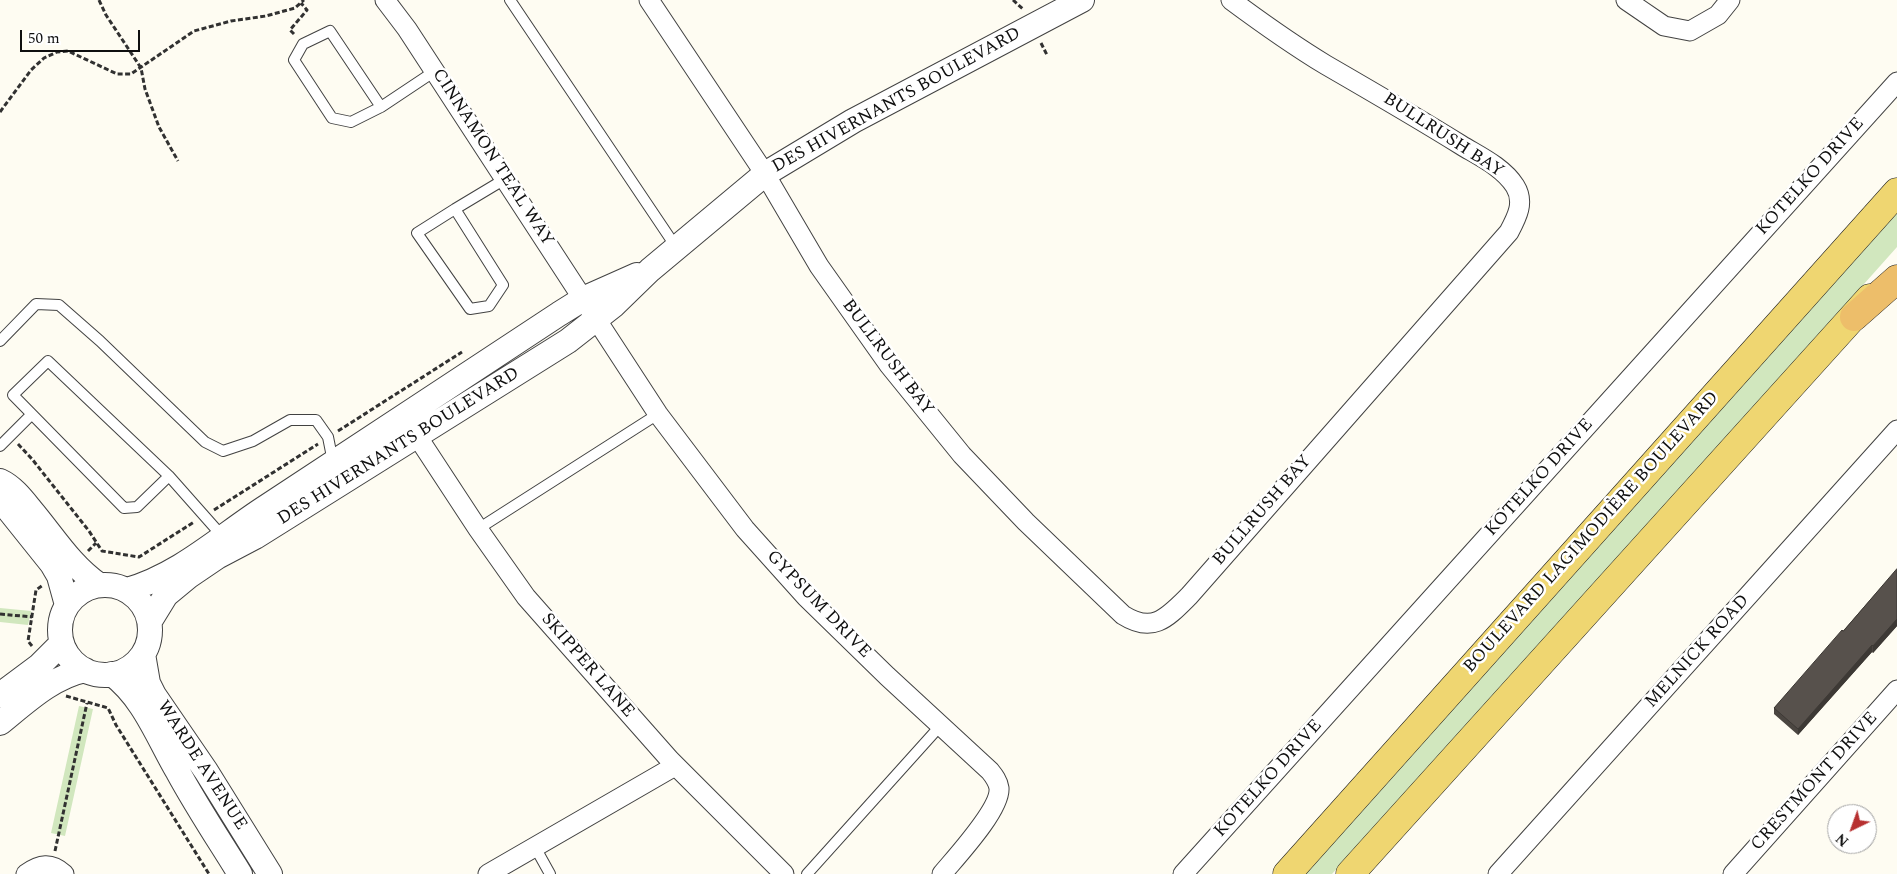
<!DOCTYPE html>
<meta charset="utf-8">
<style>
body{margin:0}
#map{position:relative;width:1897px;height:874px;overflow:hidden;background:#fefcf2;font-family:Spectral,serif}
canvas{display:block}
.north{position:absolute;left:1827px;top:804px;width:50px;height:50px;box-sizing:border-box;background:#fff;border:1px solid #9f9f9f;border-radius:50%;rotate:222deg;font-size:14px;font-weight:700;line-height:20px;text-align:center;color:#0f0f0f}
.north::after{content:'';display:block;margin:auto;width:18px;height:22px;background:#b73030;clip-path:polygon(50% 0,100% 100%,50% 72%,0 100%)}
.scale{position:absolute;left:20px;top:30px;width:120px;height:22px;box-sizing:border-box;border:2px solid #0f0f0f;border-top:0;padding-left:6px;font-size:15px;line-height:18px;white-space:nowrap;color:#0f0f0f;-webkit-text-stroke:4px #fff;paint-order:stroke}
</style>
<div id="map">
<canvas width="1897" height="874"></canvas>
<div class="north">N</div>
<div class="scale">50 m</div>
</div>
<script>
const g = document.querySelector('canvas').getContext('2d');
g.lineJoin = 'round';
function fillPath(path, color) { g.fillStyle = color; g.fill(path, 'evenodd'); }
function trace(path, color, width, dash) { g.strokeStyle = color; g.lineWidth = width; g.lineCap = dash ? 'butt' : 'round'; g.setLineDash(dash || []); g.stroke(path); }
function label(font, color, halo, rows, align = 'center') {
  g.font = font + ' Spectral,serif'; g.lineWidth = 5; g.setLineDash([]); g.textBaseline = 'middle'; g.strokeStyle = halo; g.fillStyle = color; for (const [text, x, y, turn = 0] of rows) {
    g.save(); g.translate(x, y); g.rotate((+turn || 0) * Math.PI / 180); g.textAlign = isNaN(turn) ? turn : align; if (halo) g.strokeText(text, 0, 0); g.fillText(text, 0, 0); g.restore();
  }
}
fillPath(new Path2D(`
 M1897,211v36l-357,400 -208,227h-27z
 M0,608l31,3 -3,14 -28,-3z
 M79,706l14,3 -28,127 -14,-3z`), '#d1e7be');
const service = new Path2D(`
 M510,0l166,247
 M381,107l-51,-76 -27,13 -9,16 38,58 19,4 30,-15 54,-36
 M455,209l48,76 -14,21 -19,3 -53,-76 38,-24 50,-30
 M0,341l36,-37 23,1 41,36 105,101 18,9 30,-10 37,-21h26l12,17 5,25
 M0,446l31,-31
 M169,476l-121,-115 -35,34 111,113 13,-1 32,-31 54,61
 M478,529l180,-115
 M535,847l15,27
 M807,874l134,-149`);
const minor = new Path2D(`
 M385,0l22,29 251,385 87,115 61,68 81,79 103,95c4,5 8,10 9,17 2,21 -43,69 -57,86
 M649,0l116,174 54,92 70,99 73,90 64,67 97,93c30,19 44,3 66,-19l320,-364c8,-15 16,-30 6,-46 -12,-19 -36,-30 -54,-41 -45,-28 -90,-54 -135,-80 -33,-20 -64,-42 -95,-65
 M1626,0l38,26 26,5 28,-16 12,-15
 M417,436l61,93 48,68 144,163 114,114
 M26,874c14,-10 25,-12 38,0
 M488,874l187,-108
 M1183,874l714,-792
 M1498,874l399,-444
 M1733,874l164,-184`);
const tertiary = new Path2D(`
 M0,481c13,6 22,18 31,29 22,26 40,56 68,75
 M0,499l52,65 7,12 8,29
 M60 630a45 45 0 1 1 90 0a45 45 0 1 1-90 0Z
 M127,590c53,-15 94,-54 139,-83 98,-64 195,-129 293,-193l24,-15 54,-24
 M149,620l1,1 16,-26 23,-19 28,-19 38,-20 313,-196 46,-36 36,-35 115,-96 88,-53 229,-121
 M143,654l5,29 6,12 52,76 64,103
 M112,674c32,24 46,64 66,98 19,35 41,68 62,102
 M0,695l39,-29 23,-23
 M0,723c26,-21 52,-46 85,-53`);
const primary = new Path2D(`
 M1287,874l610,-682
 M1350,874l520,-576`);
const trunk = new Path2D(`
 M1854,317l43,-38`);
trace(service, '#424242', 12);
trace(minor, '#424242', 21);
trace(tertiary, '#424242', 26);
trace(primary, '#202020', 29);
trace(trunk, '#202020', 29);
trace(new Path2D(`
 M99,0l7,15 35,53 4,21 14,38 19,34
 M1013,0l11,10
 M294,34l-4,-4 17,-20 -6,-7
 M1041,43l6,12
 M0,112l31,-42 13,-12 13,-6 11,-1 49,23h14l63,-43 37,-10 35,-5 29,-8 9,-8
 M338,431l124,-79
 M18,444l14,15 57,72 13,20 37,6 55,-35
 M214,510l104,-66
 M88,551l8,-8
 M0,614l32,3
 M32,646l-4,-5 8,-51 7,-5
 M66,696l42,12 8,17 93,149
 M55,851l32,-148`), '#313131', 3, [5, 2.5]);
trace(service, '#fff', 10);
trace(minor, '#fff', 19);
trace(tertiary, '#fff', 24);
trace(primary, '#efd671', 28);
trace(trunk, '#edbe6a', 28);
fillPath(new Path2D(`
 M1897,569v57l-24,27 -1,-1 -74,83 -24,-21v-6l69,-77z`), '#4b4641');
fillPath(new Path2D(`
 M1897,619v7l-24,27v-7z
 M1872,645v7l-74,83v-6z`), '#3d3935');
const building = new Path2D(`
 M1897,569v50l-24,27 -1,-1 -74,84 -24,-21 68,-78 1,1z`);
fillPath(building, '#57514c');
trace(building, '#3d3935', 1);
label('18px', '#0f0f0f', '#fff', [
 ["DES HIVERNANTS BOULEVARD",897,101,-29],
 ["BULLRUSH BAY",1443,136,33],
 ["CINNAMON TEAL WAY",492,158,57],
 ["KOTELKO DRIVE",1811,177,-48],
 ["BULLRUSH BAY",887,358,53],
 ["DES HIVERNANTS BOULEVARD",399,447,-32],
 ["KOTELKO DRIVE",1540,478,-48],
 ["BULLRUSH BAY",1263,511,-49],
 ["BOULEVARD LAGIMODIÈRE BOULEVARD",1592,533,-48],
 ["GYPSUM DRIVE",818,605,46],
 ["MELNICK ROAD",1698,652,-48],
 ["SKIPPER LANE",587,666,49],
 ["WARDE AVENUE",201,766,57],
 ["KOTELKO DRIVE",1269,779,-48],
 ["CRESTMONT DRIVE",1815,782,-48]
]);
</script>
